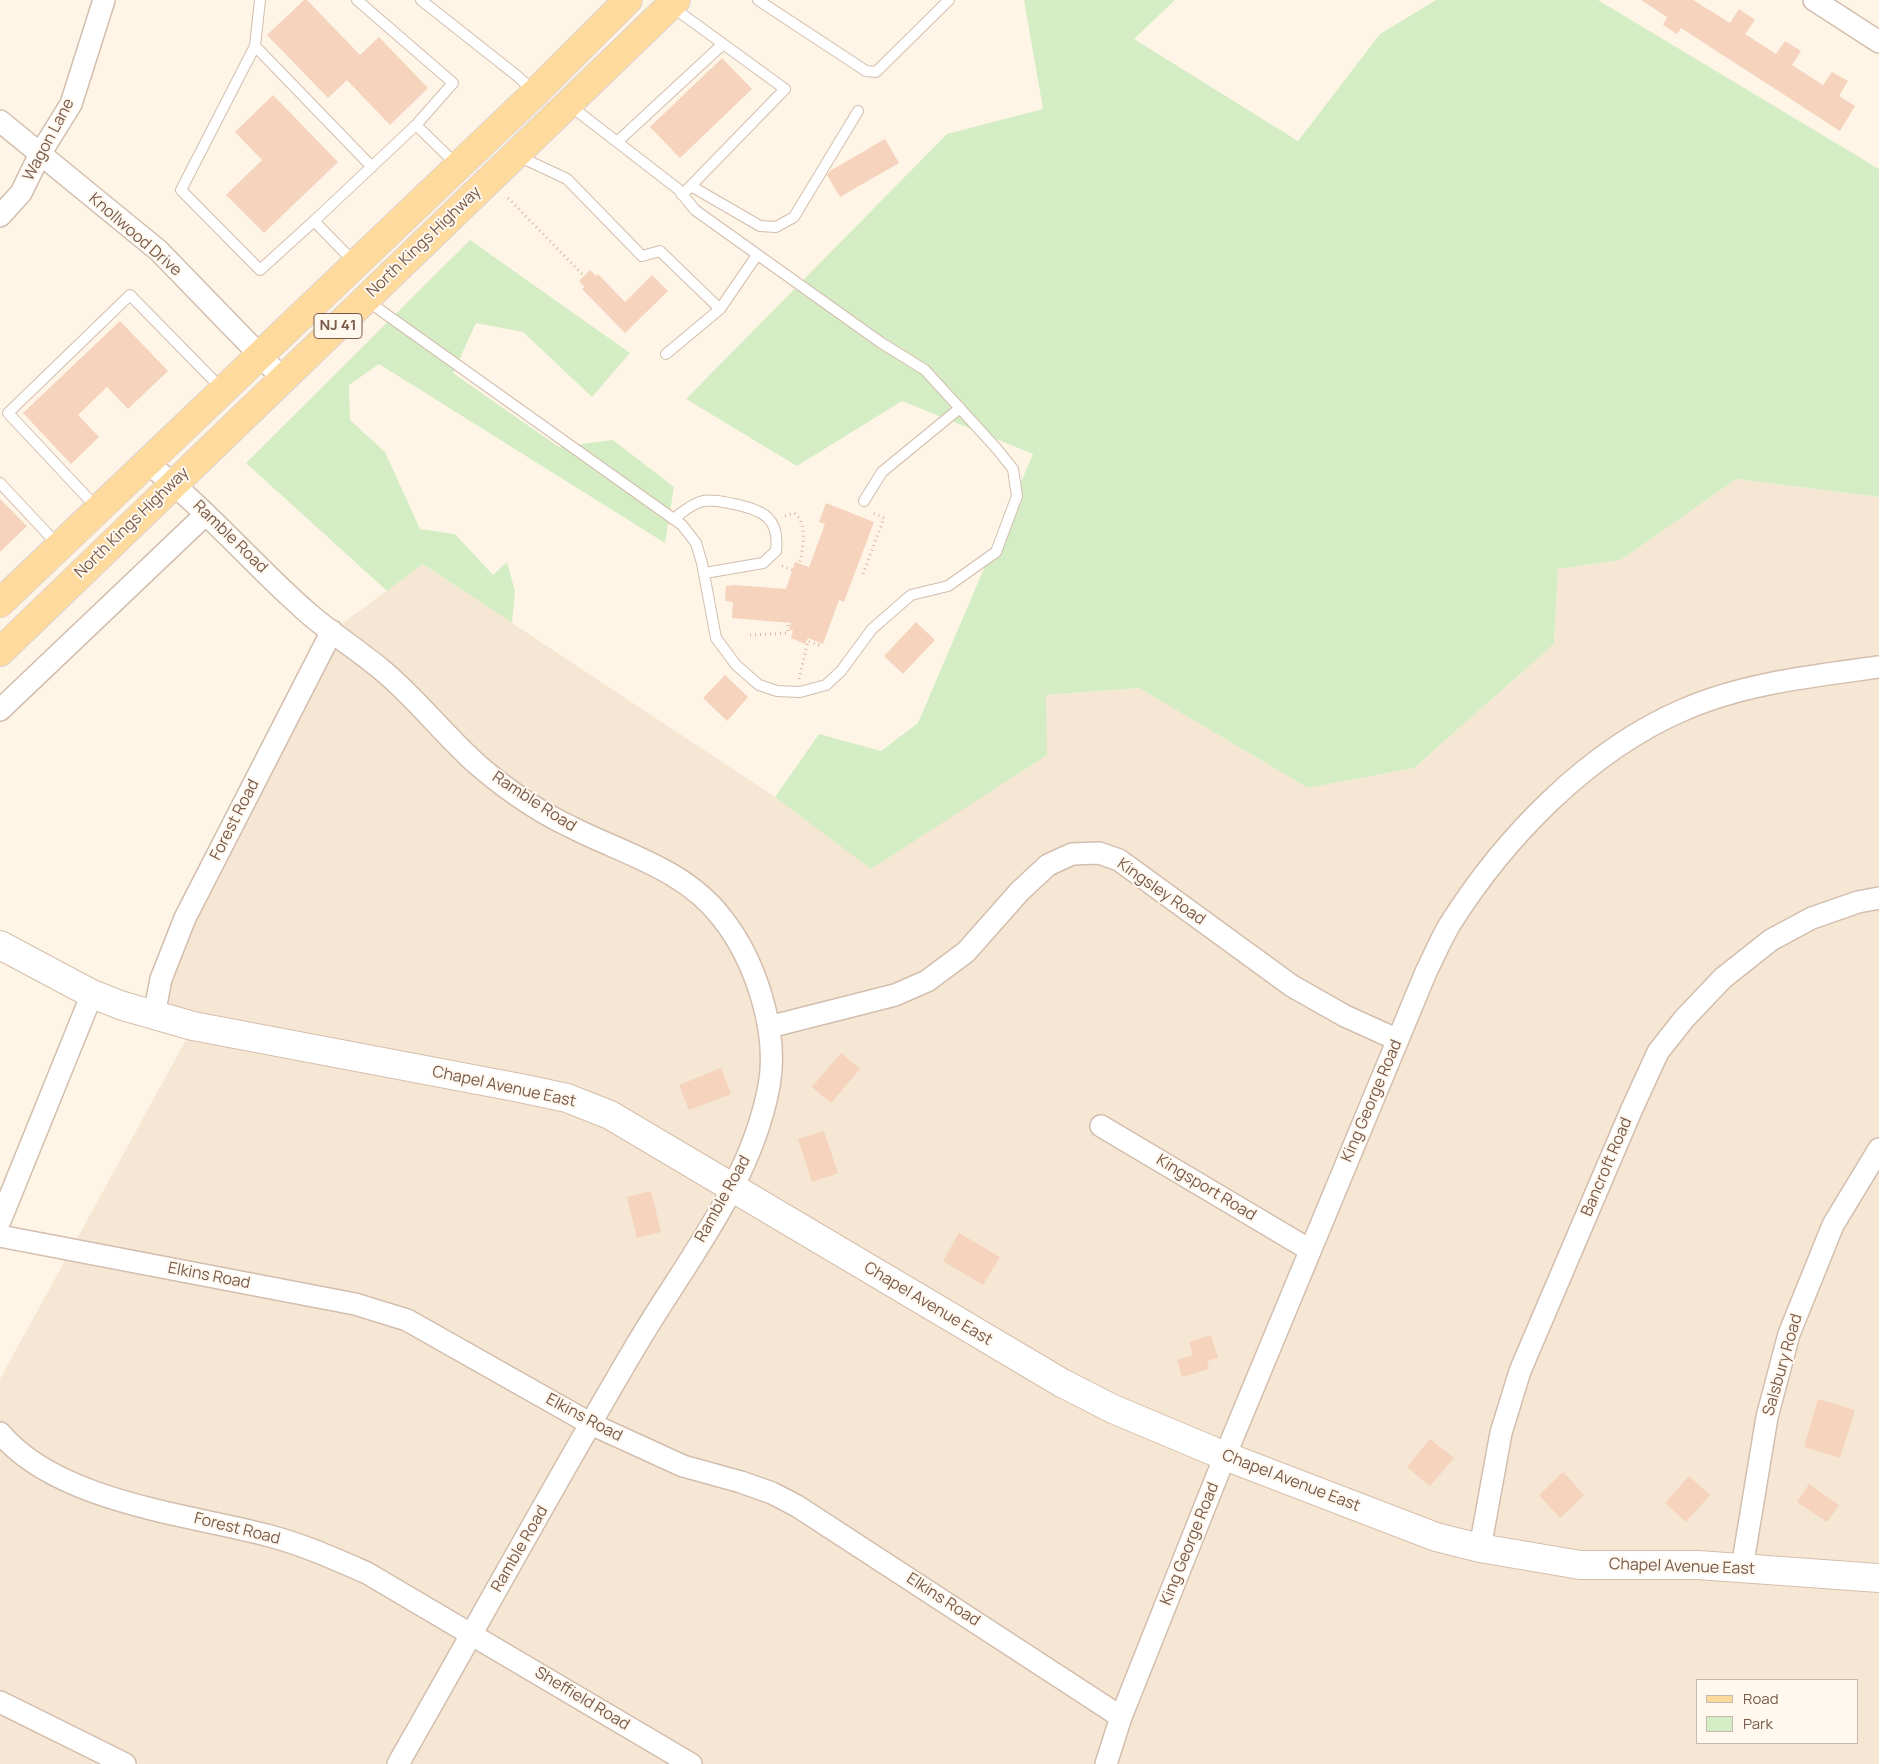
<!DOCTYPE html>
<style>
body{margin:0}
#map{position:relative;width:1879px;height:1764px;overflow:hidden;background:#fef5e7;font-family:Manrope,sans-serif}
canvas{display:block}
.legend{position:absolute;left:1696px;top:1679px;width:162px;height:65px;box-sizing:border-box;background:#fff8ef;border:1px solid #c9b9ad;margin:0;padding:6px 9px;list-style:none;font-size:15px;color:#795a49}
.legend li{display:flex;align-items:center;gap:10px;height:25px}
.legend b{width:25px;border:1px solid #c9b9ad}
</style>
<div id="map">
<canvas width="1879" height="1764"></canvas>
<ul class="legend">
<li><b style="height:6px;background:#ffda9d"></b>Road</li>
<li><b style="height:14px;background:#d5edc4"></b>Park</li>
</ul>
</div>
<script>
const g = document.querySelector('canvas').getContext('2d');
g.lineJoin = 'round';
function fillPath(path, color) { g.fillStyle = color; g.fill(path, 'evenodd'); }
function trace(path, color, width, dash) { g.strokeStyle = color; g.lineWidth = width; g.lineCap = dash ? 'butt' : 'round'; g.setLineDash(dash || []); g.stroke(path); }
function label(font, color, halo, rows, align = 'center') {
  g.font = font + ' Manrope,sans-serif'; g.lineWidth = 4; g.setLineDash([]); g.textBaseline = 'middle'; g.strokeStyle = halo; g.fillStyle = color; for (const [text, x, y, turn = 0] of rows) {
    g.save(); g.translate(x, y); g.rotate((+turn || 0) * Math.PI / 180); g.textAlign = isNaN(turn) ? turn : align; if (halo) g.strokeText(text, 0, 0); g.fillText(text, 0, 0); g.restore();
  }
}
fillPath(new Path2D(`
 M1736,479l143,18v1267h-1879v-385l193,-352 -39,-12 7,-36 171,-348 91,-67 352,233 97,72 174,-174 93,-7 169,100 106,-20 140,-124 4,-75 63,-9zM1698,1680h160v63h-160z`), '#f6e7d5');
fillPath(new Path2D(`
 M1024,0h151l-41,39 164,102 82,-107 56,-34h162l281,169v328l-143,-18 -115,81 -63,9 -4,75 -140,124 -106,20 -169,-100 -93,7 1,60 -176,114 -96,-72 44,-63 62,17 37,-28 115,-269 -131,-53 -105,65 -111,-67 261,-265 96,-25z
 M470,240l160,113 -38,44 -69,-65 -47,-9 -23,50 106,74 54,-7 61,47 -9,56 -286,-179 -30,21 1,35 35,32 35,77 35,5 38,41 14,-13 8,29 -3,32 -89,-59 -36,27 -141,-128z`), '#d5edc4');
fillPath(new Path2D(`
 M304,0h3l53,55 19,-18 49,51 -38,37 -43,-45 -19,18 -61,-63z
 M1641,0h52l37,23 9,-14 16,11 -10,14 31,20 9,-13 16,10 -9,14 31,20 9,-13 16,9 -9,15 16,10 -15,25 -159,-103 -4,6 -14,-9 4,-8z
 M722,58l30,31 -72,69 -30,-31z
 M273,95l65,67 -74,71 -38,-38 36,-35 -27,-28z
 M885,139l14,24 -59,34 -13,-22 3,-4z
 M590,270l6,6 2,-2 27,28 27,-27 16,16 -43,42 -43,-44 3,-2 -6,-6z
 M120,321l48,50 -40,38 -21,-22 -29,28 21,22 -28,27 -48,-51z
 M0,499l27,27 -27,26z
 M826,503l48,19 -30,80 -5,-2 -16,44 -15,-6 -3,6 -14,-6 2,-7 -4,-2 2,-6 -59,-5 1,-16 -8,-1 1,-15 9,-1 51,4 9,-27 14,5 16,-43 -6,-2z
 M916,622l19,18 -32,34 -19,-18z
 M725,675l23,22 -21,24 -24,-23z
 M841,1053l19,16 -29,34 -19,-16z
 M721,1068l10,26 -42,16 -10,-25z
 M824,1131l14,42 -26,9 -14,-43z
 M651,1191l10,41 -24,6 -10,-41z
 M959,1233l41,24 -17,28 -40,-24z
 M1211,1335l7,23 -11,3 2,8 -27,8 -5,-17 16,-5 -4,-13z
 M1818,1399l37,11 -15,48 -36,-11z
 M1430,1439l24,19 -24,28 -23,-19z
 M1563,1472l21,23 -24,23 -21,-23z
 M1689,1476l21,19 -24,27 -21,-19z
 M1809,1484l30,21 -12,17 -30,-20z`), '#f5d3bd');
const lane = new Path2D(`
 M260,0l-5,46 -74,144 79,80 54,-49
 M357,0l96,83 -37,42
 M421,0l95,75 19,17
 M758,0l108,71 10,1 73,-72
 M671,6l114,83 -103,106
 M255,46l117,121
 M617,142l106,-98
 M518,156l49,23 75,77 18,-5 60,58
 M691,186l69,40 16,1 18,-10 64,-106
 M355,263l-41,-42 102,-96 41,40
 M366,300l316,225 14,18 6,20 14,75 20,27 23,20 18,6 23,1 26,-7 15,-14 31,-42 39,-34 37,-9 48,-34 21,-56 -4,-27 -16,-20 -72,-79 -45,-28 -185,-132 -17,-21 -110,-85
 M666,354l54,-45 37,-54
 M0,483l58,62
 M864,501l18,-29 78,-64
 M97,508l-89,-95 122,-118 92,94
 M673,519c10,-7 18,-15 30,-18 10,-2 20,1 31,3 29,6 46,14 42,47l-13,12 -58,10`);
const street = new Path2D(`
 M1814,0l65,42
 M0,121l159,130 124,128
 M0,216l21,-23 19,-39 31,-50 33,-104
 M146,462c59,45 106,102 162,151 23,20 50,37 74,57 35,29 63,66 97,96 27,23 60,46 92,61 53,27 114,42 151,91 34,43 57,115 47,168 -18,98 -86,179 -135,263 -81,137 -157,277 -236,415
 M0,710l206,-196
 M154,1015l7,-36 24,-61 147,-287
 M769,1027l126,-32 32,-14 39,-29 54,-61 28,-26 24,-11 27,-1 20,7 173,126 53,30 53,24
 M1101,1126l209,124
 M0,1221l92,-227
 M0,1236l355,68 52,16 184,104 92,42 58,16 31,11 25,13 324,211
 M0,1433c58,69 187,81 270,103 34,9 65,23 97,37l324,191
 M1480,1548l21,-115 19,-62 111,-260 27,-59 26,-33 39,-41 48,-38 41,-22 46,-16 21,-4
 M1742,1568l25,-151 22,-83 44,-109 46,-76
 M0,1702l125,62
 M1106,1764l15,-47 104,-261 201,-484c8,-16 15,-33 24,-48 55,-87 138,-173 233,-214 61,-27 131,-34 196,-43`);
const secondary = new Path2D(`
 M0,945l92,49 31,12 70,20 327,62 47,10 43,17 452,268 51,26 112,47 211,81 44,11 100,17h118l181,13`);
const primary = new Path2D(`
 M0,603l535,-510 93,-93
 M0,652l676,-652`);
trace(lane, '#d3beae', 12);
trace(street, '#d3beae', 24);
trace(secondary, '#d6beab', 30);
trace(primary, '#dcd4d0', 30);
trace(new Path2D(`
 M508,198l76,78
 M785,516l9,-3c14,10 9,34 6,49
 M782,566l10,4
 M863,574l21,-56 -14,-6
 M750,635l38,-2v-11
 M799,679l9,-38 14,5`), '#dab69f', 3, [1, 4]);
trace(lane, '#fff', 10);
trace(street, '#fff', 21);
trace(secondary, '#fff', 28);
trace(primary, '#ffda9d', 28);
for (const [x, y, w] of [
 [338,326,48]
]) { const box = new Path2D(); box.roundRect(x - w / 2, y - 12.5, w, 25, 4); g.fillStyle = '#fff8ef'; g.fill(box); trace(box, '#795a49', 1); }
label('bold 15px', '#795a49', null, [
 ["NJ 41",338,326]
]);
label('16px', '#795a49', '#fff8ef', [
 ["Wagon Lane",49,140,-62],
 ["Knollwood Drive",135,235,41],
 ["North Kings Highway",424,242,-44],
 ["North Kings Highway",132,523,-44],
 ["Ramble Road",230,537,44],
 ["Ramble Road",534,802,33],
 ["Forest Road",235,820,-63],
 ["Kingsley Road",1161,892,35],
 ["Chapel Avenue East",504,1087,12],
 ["King George Road",1372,1101,-67],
 ["Bancroft Road",1607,1167,-67],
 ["Kingsport Road",1206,1188,31],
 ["Ramble Road",723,1199,-61],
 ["Elkins Road",209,1276,11],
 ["Chapel Avenue East",928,1304,31],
 ["Salsbury Road",1783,1365,-74],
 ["Elkins Road",584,1418,28],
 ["Chapel Avenue East",1291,1481,21],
 ["Forest Road",237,1529,14],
 ["King George Road",1190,1544,-68],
 ["Ramble Road",520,1549,-60],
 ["Chapel Avenue East",1682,1567,2],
 ["Elkins Road",943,1600,33],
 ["Sheffield Road",582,1699,31]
]);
</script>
